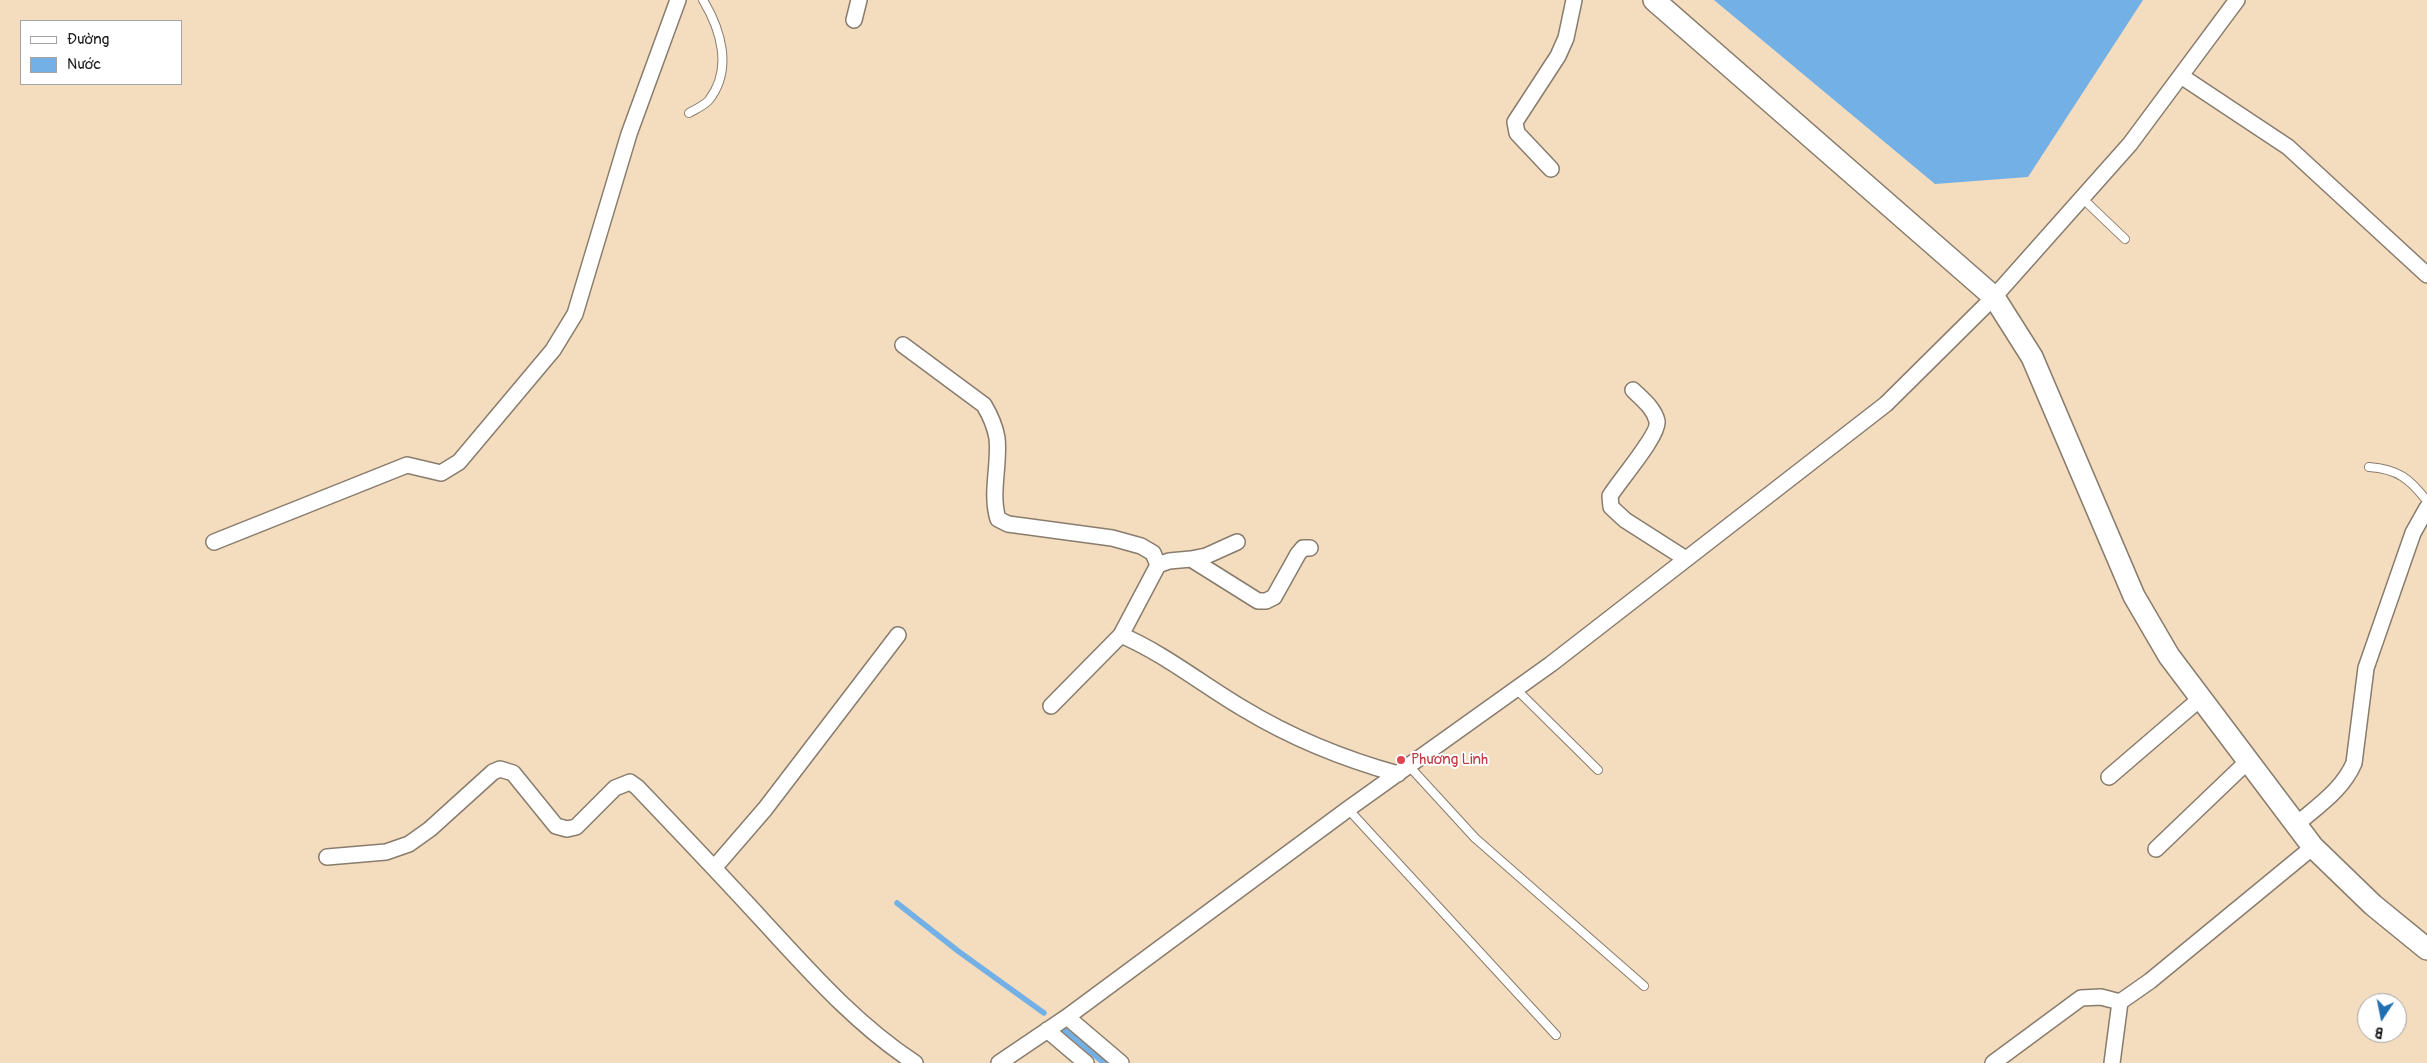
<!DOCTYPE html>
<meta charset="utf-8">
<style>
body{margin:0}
#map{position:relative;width:2427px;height:1063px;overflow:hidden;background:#f4dcbe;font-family:Pangolin,sans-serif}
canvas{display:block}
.legend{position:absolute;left:20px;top:20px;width:162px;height:65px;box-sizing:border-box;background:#fff;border:1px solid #a4a4a4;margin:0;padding:6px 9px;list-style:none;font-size:15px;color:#1c1c1c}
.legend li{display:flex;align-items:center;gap:10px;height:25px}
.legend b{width:25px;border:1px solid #a4a4a4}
.north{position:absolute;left:2357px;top:993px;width:50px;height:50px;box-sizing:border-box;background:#fff;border:1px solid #a4a4a4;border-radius:50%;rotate:191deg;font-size:14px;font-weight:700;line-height:20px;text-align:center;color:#1c1c1c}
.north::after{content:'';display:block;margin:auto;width:18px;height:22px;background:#1f6fb2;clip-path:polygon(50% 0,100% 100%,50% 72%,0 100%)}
</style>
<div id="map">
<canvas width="2427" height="1063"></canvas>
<ul class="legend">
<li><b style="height:6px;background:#fff"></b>Đường</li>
<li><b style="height:14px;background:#73b0e5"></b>Nước</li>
</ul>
<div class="north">B</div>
</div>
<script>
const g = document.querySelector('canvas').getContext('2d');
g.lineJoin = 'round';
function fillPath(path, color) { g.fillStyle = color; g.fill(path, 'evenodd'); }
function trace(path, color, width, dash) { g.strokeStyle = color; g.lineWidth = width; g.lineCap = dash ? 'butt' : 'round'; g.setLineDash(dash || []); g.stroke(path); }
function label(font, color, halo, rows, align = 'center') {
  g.font = font + ' Pangolin,sans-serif'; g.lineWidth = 4; g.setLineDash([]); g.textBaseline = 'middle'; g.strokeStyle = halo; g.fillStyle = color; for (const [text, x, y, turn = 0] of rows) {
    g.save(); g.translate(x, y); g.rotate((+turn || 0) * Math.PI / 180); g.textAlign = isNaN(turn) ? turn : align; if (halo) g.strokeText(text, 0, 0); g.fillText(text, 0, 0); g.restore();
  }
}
fillPath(new Path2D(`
 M1714,0h429l-115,177 -93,7z`), '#73b0e5');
trace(new Path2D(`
 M897,903l61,48 86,62
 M1061,1027l43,36`), '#73b0e5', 5.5);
const lane = new Path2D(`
 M689,113c7,-4 16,-8 20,-13 24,-31 12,-70 -6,-100
 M2081,197l44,42
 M2369,467c29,2 41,12 58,34
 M1516,689l82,81
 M1409,766l66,72 169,148
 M1348,809l208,226`);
const street = new Path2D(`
 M854,20l5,-20
 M2181,76l107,71 139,128
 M1551,169l-34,-36 -2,-11 43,-66 8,-18 8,-38
 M903,345l81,60c6,10 11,21 13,33 3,26 -7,55 1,81l10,5 104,14 29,8 12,7 5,12 -37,70 -70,71
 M1633,390c9,9 21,18 24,31 3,13 -38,60 -47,75l1,11 14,13 61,39
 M214,542l193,-77 34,8 18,-11 94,-112 22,-36 54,-180 49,-134
 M1191,559l15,-3 31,-14
 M1158,565l11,-4 22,-2 67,42h8l8,-4 24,-43 5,-6h7
 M1121,635c44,19 82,50 123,74 48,29 100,50 154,65
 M2109,777l92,-79
 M2297,824c22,-19 46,-35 57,-61l12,-95 47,-135 14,-25
 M2156,849l92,-88
 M327,857l59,-5 23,-8 21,-15 63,-57 7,-3 13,4 43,53 11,3 9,-2 39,-39 15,-6 7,5c43,45 86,90 128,136 47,51 92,102 150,140
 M714,868l51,-59 133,-174
 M1067,1017l54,46
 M1047,1030l39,33
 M999,1063l68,-46 281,-208 203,-145 335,-260 108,-107 136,-153 107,-144
 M1993,1063l88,-65 20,-1 19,5
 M2112,1063l8,-61 30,-21 163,-134`);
const secondary = new Path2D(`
 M1654,0l340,297 38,60 102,239 35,60 144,191 60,58 54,44`);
trace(lane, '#887c6d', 10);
trace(street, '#887c6d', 18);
trace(secondary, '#887c6d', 24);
trace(lane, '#fff', 8);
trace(street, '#fff', 15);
trace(secondary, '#fff', 21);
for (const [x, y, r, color] of [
 [1401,760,5,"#e0444e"]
]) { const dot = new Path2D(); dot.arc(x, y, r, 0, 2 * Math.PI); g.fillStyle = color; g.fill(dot); trace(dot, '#fff', 2); }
label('15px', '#be3a42', '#fff', [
 ["Phương Linh",1411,760]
], 'left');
</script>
